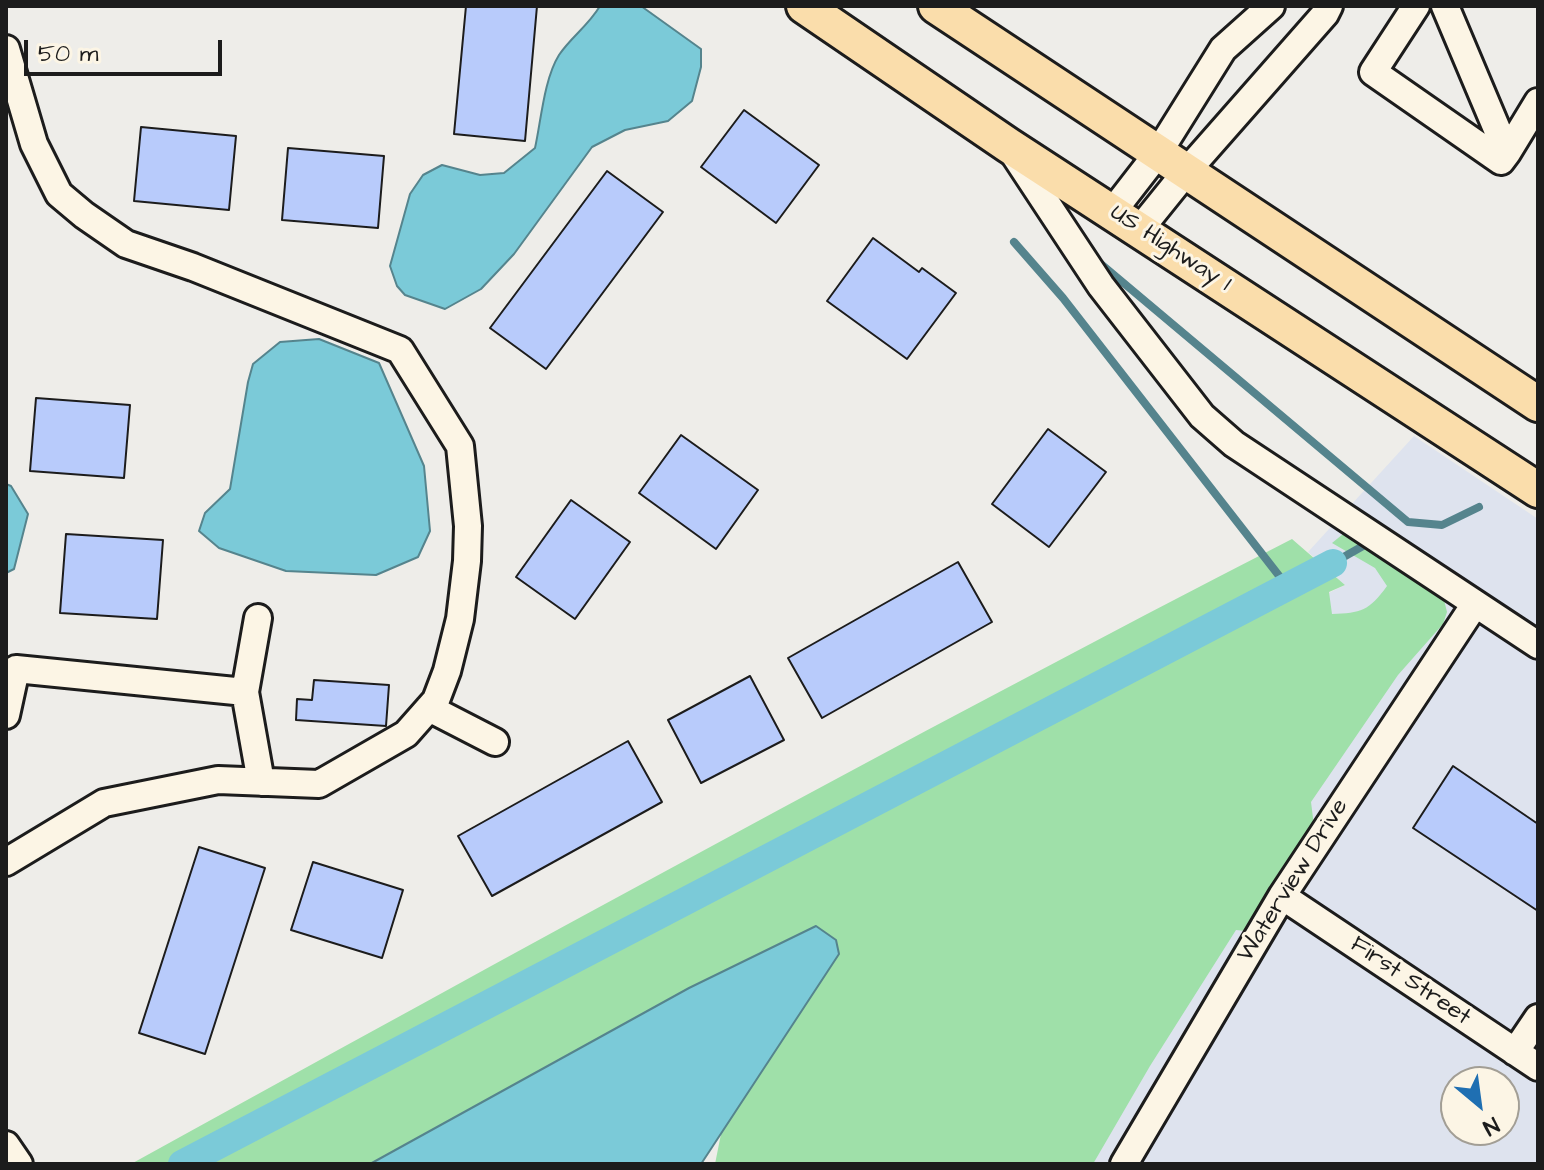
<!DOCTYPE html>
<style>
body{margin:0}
#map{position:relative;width:1544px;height:1170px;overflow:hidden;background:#eeede9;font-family:"Architects Daughter",sans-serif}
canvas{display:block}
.frame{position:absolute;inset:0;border:8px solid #1c1c1c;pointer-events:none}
.north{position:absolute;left:1440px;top:1066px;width:80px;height:80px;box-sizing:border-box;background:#fcf5e5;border:2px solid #a29e95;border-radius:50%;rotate:151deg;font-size:22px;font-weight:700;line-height:32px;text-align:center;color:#1c1c1c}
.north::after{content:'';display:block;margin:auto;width:28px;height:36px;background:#1f6fb2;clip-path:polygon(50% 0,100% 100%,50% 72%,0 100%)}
.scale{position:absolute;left:24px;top:40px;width:198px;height:36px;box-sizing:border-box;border:4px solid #1c1c1c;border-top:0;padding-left:10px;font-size:24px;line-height:28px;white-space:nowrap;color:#1c1c1c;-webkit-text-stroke:6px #fcf5e5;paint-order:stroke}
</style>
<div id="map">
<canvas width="1544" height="1170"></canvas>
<div class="frame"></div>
<div class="north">N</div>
<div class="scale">50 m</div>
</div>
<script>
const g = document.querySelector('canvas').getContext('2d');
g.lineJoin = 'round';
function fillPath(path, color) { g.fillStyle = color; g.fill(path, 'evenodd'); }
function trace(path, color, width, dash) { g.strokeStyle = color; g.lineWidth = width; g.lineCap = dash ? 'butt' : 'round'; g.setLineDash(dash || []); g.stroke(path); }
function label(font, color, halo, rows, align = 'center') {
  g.font = font + ' "Architects Daughter",sans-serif'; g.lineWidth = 6; g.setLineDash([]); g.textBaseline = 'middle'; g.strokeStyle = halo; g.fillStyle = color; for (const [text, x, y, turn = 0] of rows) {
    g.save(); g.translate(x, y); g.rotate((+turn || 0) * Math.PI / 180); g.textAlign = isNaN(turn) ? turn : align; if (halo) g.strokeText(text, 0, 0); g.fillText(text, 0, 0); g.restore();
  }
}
fillPath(new Path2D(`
 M1414,436l124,83v531l-261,-175 -14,25 275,184v80h-819l133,-202 5,-132 178,-94 310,-151 -37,-33zM1456,1082h48v48h-48z`), '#dee3ee');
fillPath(new Path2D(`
 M1348,530l95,66 4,16 -4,12 -45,51 -87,127 3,24 -37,49 -31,56 -10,-1 -86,136 -57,98h-378l6,-30 95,-207 -171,85 -273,152h-241c385,-212 770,-424 1161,-625l53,46 -16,7 3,22c29,-1 37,-3 55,-28l-12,-18 -43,-25z`), '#9fe0a9');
const water = new Path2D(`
 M600,6h41l60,43v18l-9,34 -24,20 -43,9 -33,17 -78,107 -33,35 -36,20 -40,-14 -8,-9 -7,-20 20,-72 13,-19 19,-10 38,10 24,-2 31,-25c6,-27 9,-69 24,-93 12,-18 29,-29 41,-49z
 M319,339l60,24 45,103 6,65 -12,26 -42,18 -90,-4 -67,-23 -20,-17 6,-18 25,-24 18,-107 5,-18 27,-22z
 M6,484l5,2 17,28 -14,55 -8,4z
 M816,926l20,14 3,14 -138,210h-331l319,-176z`);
fillPath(water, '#7bcad8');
trace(water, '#55848d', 2);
trace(new Path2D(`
 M1014,242l49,56 224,288
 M1095,259l313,263 34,3 37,-18
 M1333,563l30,-17`), '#55848d', 8);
trace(new Path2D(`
 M182,1164l1151,-601`), '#7bcad8', 28);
const building = new Path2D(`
 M466,6h71l-12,135 -71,-7z
 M744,110l75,55 -43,58 -75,-56z
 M141,127l95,9 -7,74 -95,-9z
 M288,148l96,8 -6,72 -96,-8z
 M607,171l56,41 -117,157 -56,-41z
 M873,238l46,34 3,-4 34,25 -49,66 -80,-58z
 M36,398l94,7 -6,73 -94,-7z
 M1048,429l58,43 -57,75 -57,-43z
 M681,435l77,55 -42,59 -77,-56z
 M571,500l59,42 -55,77 -59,-42z
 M66,534l97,6 -6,79 -97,-6z
 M958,562l34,60 -170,96 -34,-60z
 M750,676l34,64 -83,43 -33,-63z
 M314,680l75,5 -3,41 -90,-6 1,-21 15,1z
 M628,741l34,61 -170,94 -34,-60z
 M1453,766l85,58v87l-125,-83z
 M199,847l66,21 -60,186 -66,-21z
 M313,862l90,28 -21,68 -91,-28z`);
fillPath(building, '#b8cbfb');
trace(building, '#1c1c1c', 2);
const minor = new Path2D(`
 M1416,6l-43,66 128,89 6,-8 -62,-147
 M6,49l28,95 25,50 25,21 42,29 67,23 207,83 60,96 8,80 -1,35 -7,58 -13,52 -11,29 -30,34 -87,50 -101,-4 -114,23 -98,59
 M1012,151l89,135 101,130 32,28 304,201
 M1507,153l31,-51
 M1113,211l45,-58 65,-104 48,-43
 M1140,229l46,-57 139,-158 4,-8
 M258,618l-13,74 16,90
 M429,708l66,34
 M6,715l10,-46 229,23
 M1282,896l256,171
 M1515,1052l23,-34
 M6,1145l13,19
 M1124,1164l158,-268 193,-292`);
const major = new Path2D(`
 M804,6l204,139 530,345
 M936,6l602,398`);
trace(minor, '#1c1c1c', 32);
trace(major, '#1c1c1c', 40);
trace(minor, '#fcf5e5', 26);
trace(major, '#faddab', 34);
label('24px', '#1c1c1c', '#fcf5e5', [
 ["US Highway 1",1170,249,33],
 ["Waterview Drive",1294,881,-58],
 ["First Street",1410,982,34]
]);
</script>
